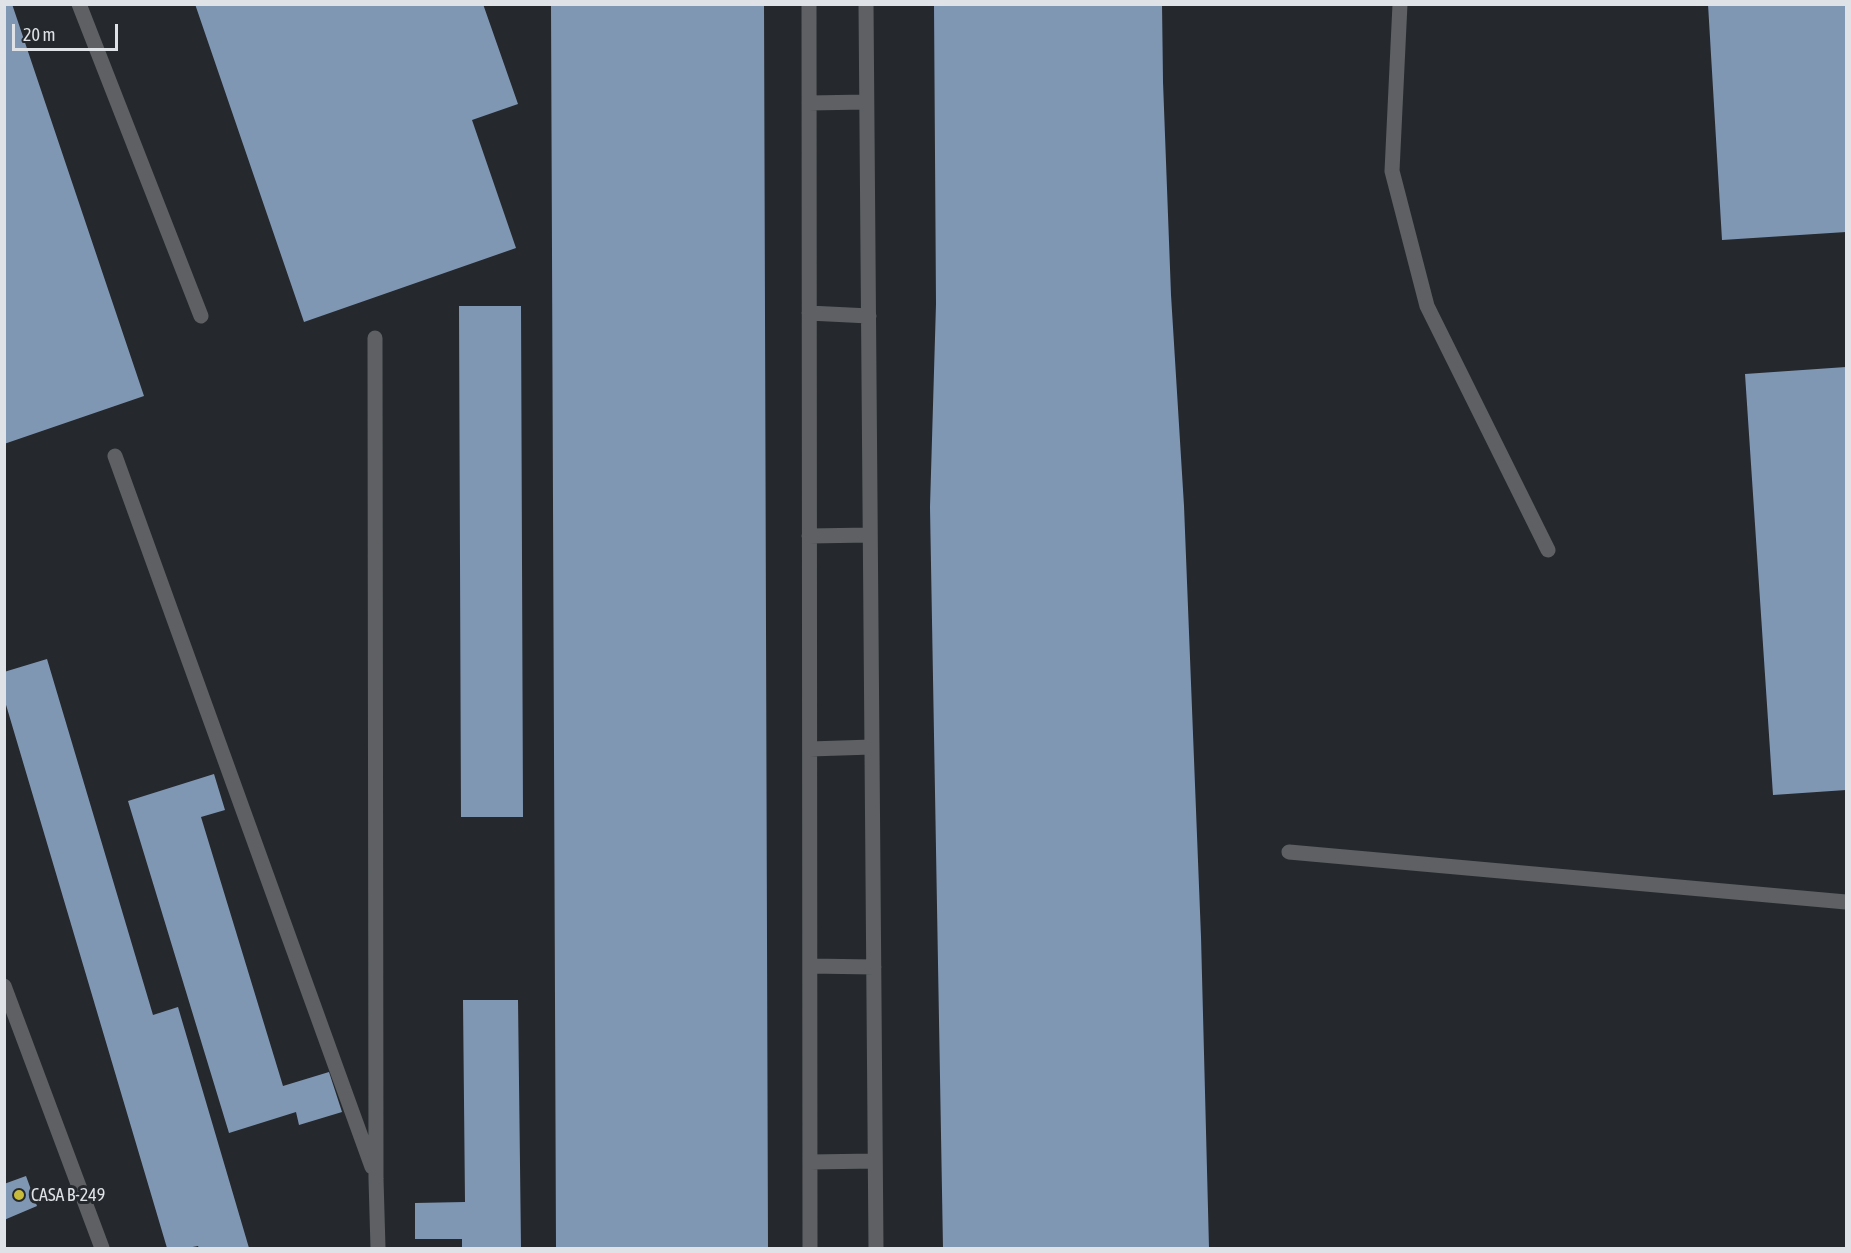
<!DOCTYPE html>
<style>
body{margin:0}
#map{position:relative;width:1851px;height:1253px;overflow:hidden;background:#25292e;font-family:"Asap Condensed",sans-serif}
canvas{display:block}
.frame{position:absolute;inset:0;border:6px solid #dfe2e6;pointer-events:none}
.scale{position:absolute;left:12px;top:24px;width:106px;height:27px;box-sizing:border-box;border:3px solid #dfe2e6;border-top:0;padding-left:8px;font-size:18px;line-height:21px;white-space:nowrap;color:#dfe2e6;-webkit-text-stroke:4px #25292e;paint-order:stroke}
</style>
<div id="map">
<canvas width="1851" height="1253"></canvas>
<div class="frame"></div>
<div class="scale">20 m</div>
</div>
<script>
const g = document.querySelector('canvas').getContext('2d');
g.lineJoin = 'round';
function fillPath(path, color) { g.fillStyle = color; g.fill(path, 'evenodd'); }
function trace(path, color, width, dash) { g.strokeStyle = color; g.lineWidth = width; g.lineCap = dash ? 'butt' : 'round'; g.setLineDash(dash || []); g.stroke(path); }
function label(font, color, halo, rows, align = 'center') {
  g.font = font + ' "Asap Condensed",sans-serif'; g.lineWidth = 6; g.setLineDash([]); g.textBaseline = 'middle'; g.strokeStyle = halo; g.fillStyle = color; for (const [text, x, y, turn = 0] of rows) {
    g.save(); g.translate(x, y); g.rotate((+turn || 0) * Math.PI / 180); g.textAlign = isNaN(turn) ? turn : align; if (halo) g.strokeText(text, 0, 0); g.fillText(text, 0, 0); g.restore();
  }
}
fillPath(new Path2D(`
 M4,4h8l132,392 -140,48z
 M195,4h288l35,100 -46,16 44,128 -212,74z
 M551,4h213l4,1244h-212z
 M934,4h228l1,78 8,213 13,211 17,431 8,311h-266l-13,-741 6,-203z
 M1708,4h138v228l-124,8z
 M459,306h62l2,511h-62z
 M1846,367v423l-73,5 -28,-421z
 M47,659l106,356 25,-8 71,241h-50l-1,-2 -11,2h-20l-163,-550v-26z
 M214,774l11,36 -24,7 82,269 46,-14 13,40 -43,13 -3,-13 -67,21 -101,-332z
 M463,1000h55l3,248h-59v-9h-47v-36l50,-1z
 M26,1176l11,30 -33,14v-36z`), '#8097b4');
trace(new Path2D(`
 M79,4l122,312
 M809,4l1,1244
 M866,4l10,1244
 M1400,4l-8,167 35,135 121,244
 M809,103l57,-1
 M809,313l60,3
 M809,536l61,-1
 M810,749l62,-2
 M1289,852l557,50
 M810,966l64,1
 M810,1162l65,-1`), '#5e6063', 15);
trace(new Path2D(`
 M375,338l1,841 2,69
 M115,456l257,711
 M4,986l98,262`), '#5e6063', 15);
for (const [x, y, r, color] of [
 [19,1195,6,"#c8bb3b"]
]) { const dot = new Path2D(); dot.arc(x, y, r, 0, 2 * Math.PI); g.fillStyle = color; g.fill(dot); trace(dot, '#25292e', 2); }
label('18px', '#dfe2e6', '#25292e', [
 ["CASA B-249",31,1195]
], 'left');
</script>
